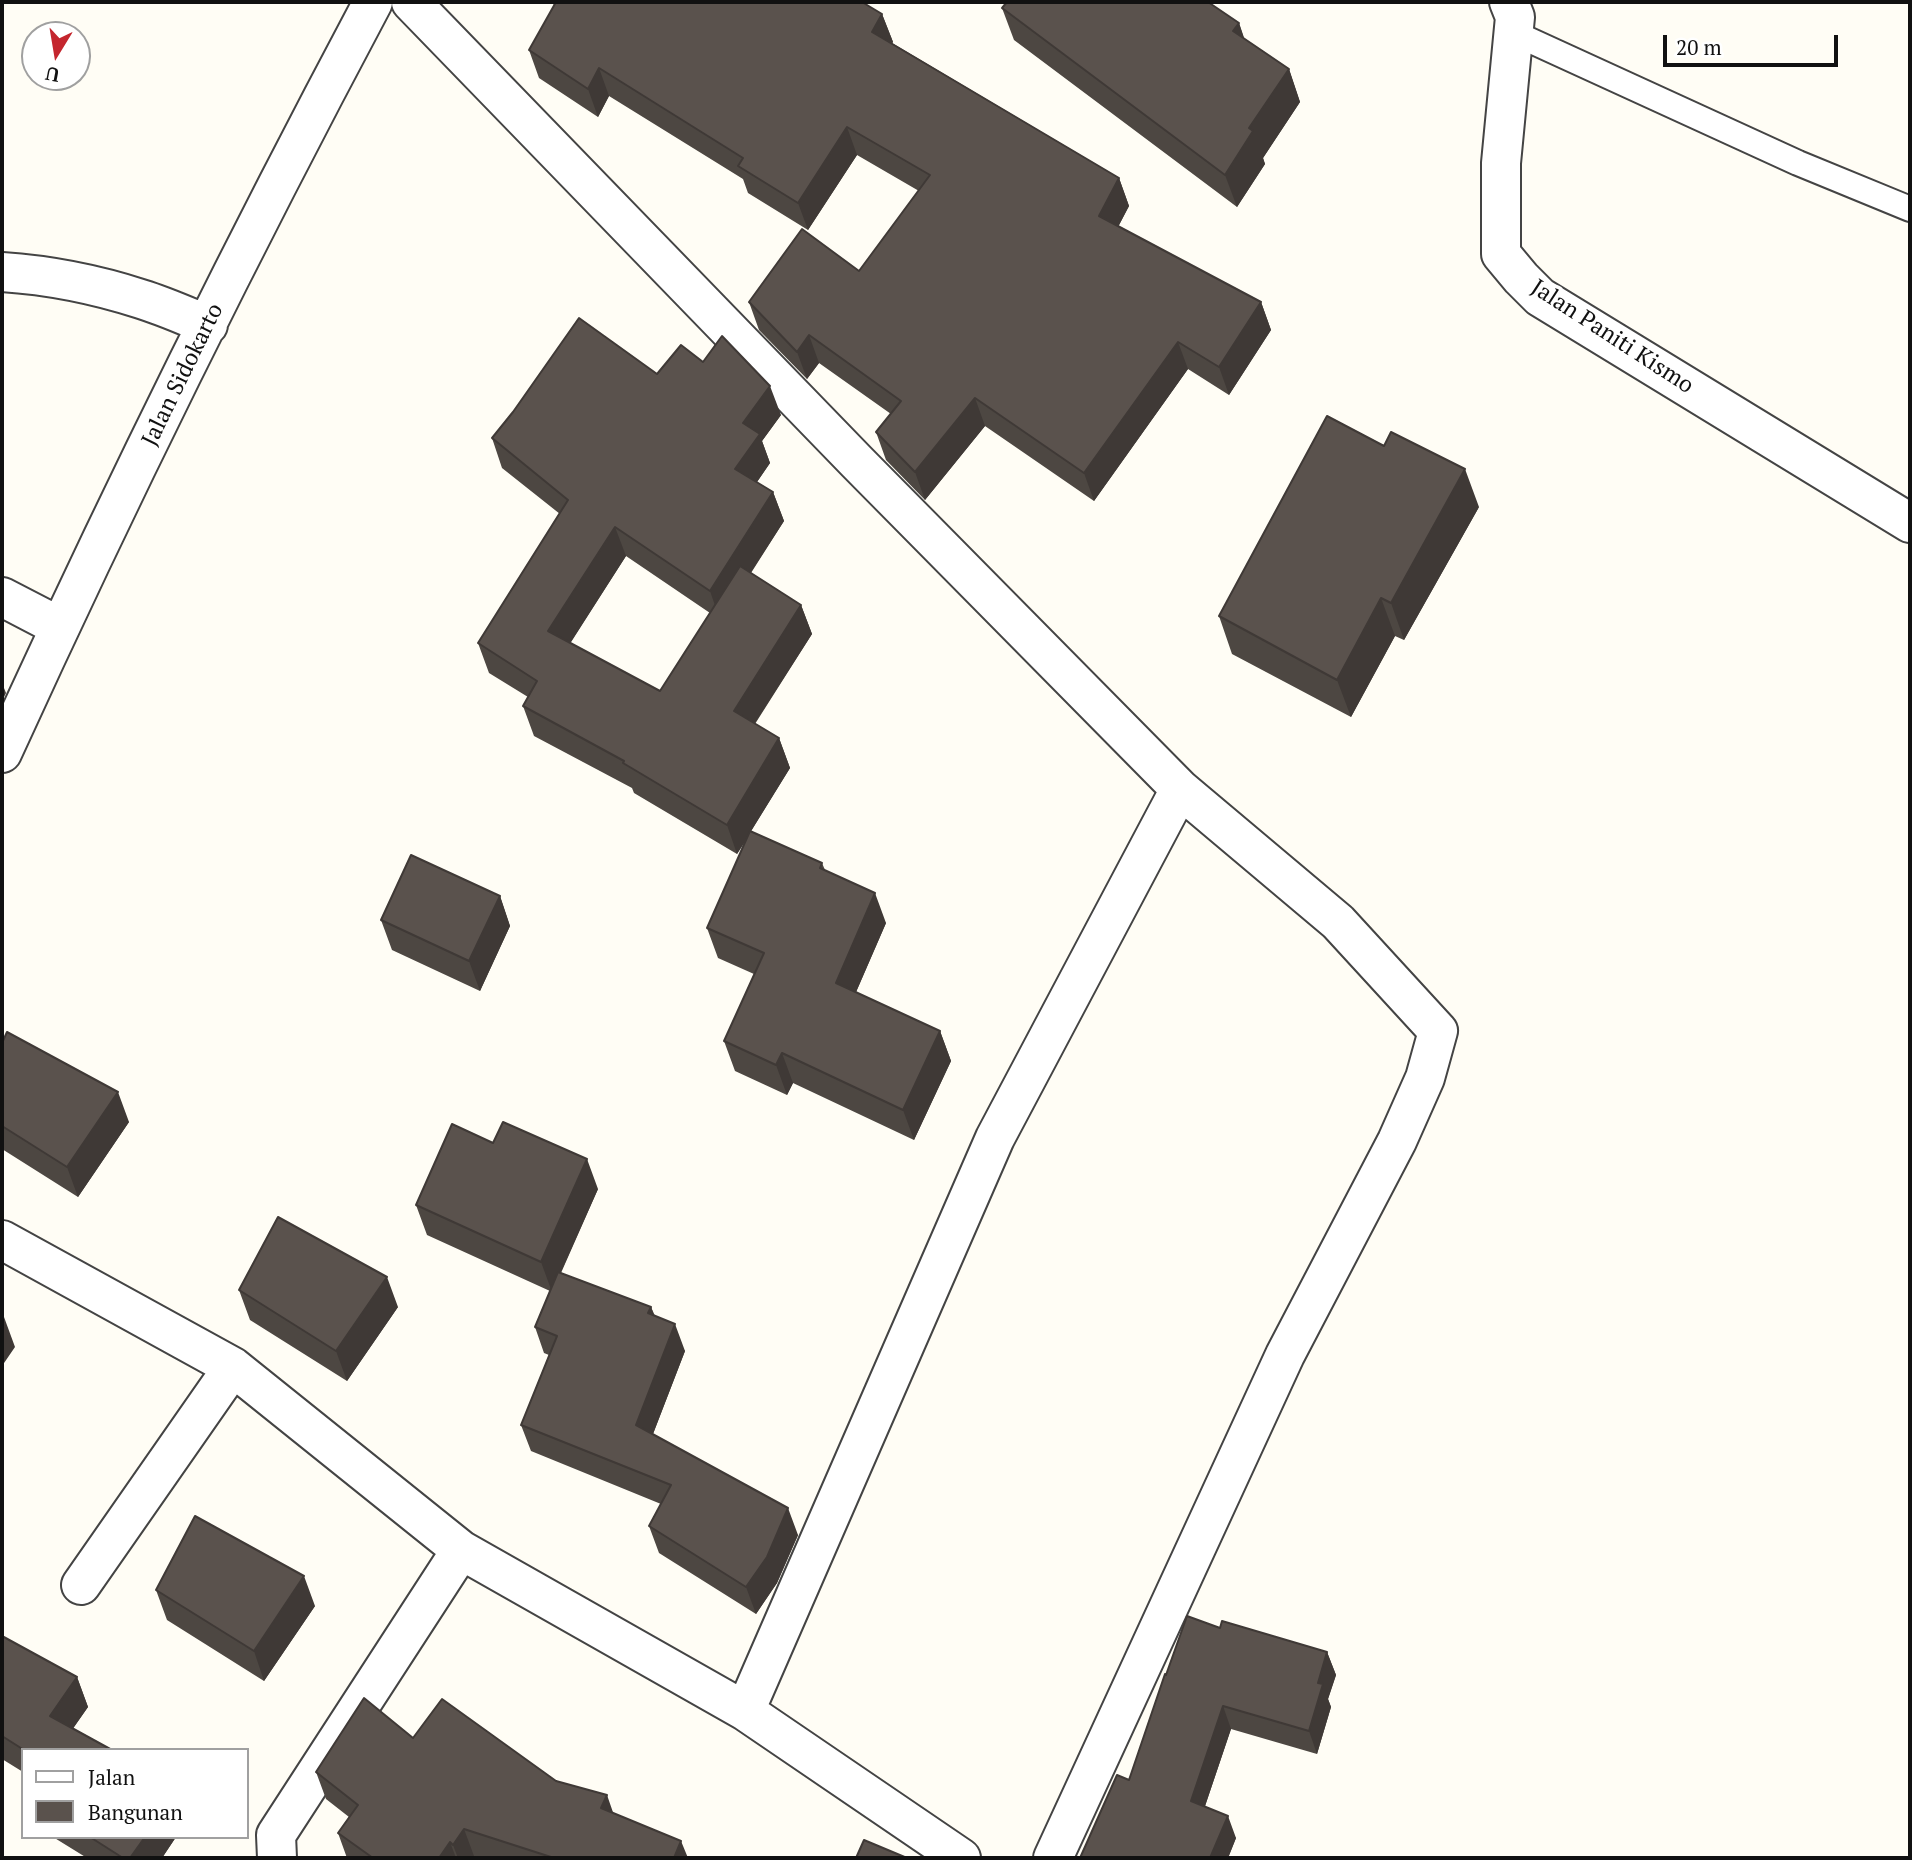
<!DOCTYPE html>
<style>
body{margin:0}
#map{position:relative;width:1912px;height:1860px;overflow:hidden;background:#fffdf5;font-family:"PT Serif",serif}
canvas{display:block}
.frame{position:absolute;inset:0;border:4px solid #111;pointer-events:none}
.legend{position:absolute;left:21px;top:1748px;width:228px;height:91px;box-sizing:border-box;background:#fff;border:2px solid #a0a0a0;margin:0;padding:9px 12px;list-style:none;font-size:21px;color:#111}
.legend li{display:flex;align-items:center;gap:14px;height:35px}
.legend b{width:35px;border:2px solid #a0a0a0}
.north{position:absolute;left:21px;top:21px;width:70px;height:70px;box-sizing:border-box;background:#fff;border:2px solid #a0a0a0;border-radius:50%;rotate:191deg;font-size:19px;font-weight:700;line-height:28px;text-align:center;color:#111}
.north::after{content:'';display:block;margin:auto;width:24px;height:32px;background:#c4262e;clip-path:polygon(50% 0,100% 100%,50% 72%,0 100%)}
.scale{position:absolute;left:1663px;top:35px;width:175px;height:32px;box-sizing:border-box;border:4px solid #111;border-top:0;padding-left:9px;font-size:21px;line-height:24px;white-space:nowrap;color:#111;-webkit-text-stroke:5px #fff;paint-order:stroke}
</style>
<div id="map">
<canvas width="1912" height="1860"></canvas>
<div class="frame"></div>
<ul class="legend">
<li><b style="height:9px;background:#fff"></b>Jalan</li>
<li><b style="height:19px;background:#5a524d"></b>Bangunan</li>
</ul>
<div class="north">U</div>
<div class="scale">20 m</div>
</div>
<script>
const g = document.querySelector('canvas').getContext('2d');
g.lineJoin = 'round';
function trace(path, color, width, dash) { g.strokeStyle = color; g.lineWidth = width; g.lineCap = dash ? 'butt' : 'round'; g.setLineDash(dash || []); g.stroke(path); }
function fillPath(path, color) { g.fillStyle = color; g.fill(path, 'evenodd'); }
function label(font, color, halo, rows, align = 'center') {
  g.font = font + ' "PT Serif",serif'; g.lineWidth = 7; g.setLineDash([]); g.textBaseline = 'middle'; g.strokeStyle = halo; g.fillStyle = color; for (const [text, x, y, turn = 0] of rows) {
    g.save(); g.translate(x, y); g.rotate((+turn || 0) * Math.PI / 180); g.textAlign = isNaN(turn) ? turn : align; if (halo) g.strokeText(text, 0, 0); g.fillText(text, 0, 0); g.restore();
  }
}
const service = new Path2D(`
 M1514,33l284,130 112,46`);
const minor = new Path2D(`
 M411,2l446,460 323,327 158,133 100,109 -13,47 -28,63 -112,214 -232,503
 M1509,2l6,15 -14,146v91l20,24 19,19 370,226
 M2,272c45,3 96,13 139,27 23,7 45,17 67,26
 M2,597l58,30
 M2,753c116,-254 240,-505 371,-751
 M2,1240l231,127 228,183 284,161 216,147
 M81,1585l152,-218
 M745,1711l250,-573 185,-349
 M277,1858l-1,-23 185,-285`);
trace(service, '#444', 28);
trace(minor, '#444', 42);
trace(service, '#fff', 24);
trace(minor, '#fff', 38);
fillPath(new Path2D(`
 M552,2h310l20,12 11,28 -1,1 227,135 10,28 -11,21 143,75 10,28 -42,65 -41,-26 -94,132 -109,-75 -60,74 -39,-40 -10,-28 15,-18 -72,-51 -12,16 -48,-49 -10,-28 110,-31 60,-80 -62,-36 -49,75 -60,-37 -5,-14 -134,-83 -11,21 -59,-39 -10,-28 25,-45z
 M1002,8l237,15 5,16 45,30 11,33 -37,56 2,6 -28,43 -223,-167z
 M703,362l78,53 -19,26 8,22 -13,19 16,10 11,29 -33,52 50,32 11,29 -57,90 24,14 11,30 -39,63 71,32 3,7 61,53 -30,69 84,39 11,30 -37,79 -121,-57 -6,12 -52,-24 -11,-30 30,-67 -36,-16 -11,-30 38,-86 -8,12 -103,-61 -2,-5 -98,-52 -11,-30 5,-9 -39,-24 -11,-30 82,-129 -58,-46 -10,-30 165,-64zM626,556l84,57 -50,78 -90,-48z
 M1479,507l-75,133 -9,-4 -44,81 -119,-63 -13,-38z
 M500,896l10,30 -30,65 -88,-41 -11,-30z
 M2,1043l127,79 -51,75 -76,-48z
 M598,1189l-37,84 90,34 4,9 30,35 -32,83 145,101 -21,48 -21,31 -97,-61 -10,-27 12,-22 -130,-53 -10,-26 28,-70 -5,-2 -9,-26 15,-36 -123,-56 -11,-30z
 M239,1290l159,17 -51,74 -97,-61z
 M156,1590l159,16 -51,75 -97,-61z
 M1220,1628l107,24 9,23 -8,24 3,8 -14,47 -86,-25 -26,77 31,32 -8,20h-148l49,-78 37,-105z
 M2,1636l75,41 11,30 -15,21 39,22h-89v22l-21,-13z
 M413,1738l143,43 57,32 75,45h-207l-7,-2 -1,2h-126l-9,-25 11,-16 -23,-18 -10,-27z
 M53,1837h123l-14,21h-75z`), '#4d4742');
fillPath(new Path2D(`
 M882,14l11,28 -11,17 -10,-27z
 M1239,23l11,32 -17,-24z
 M599,68l10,28 -11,21 -10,-28z
 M1289,69l11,33 -37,56 2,6 -28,43 -12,-32 24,-47z
 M847,127l10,28 -49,75 -10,-27z
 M1119,178l10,28 -20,38 -10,-28z
 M1261,302l10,28 -42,65 -10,-28z
 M809,335l10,28 -12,16 -10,-27z
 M1178,342l10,27 -94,132 -10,-28z
 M770,386l11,29 -19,26 8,22 -24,35 -11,-29 8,-46z
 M975,398l10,28 -60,74 -10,-28z
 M1465,469l14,38 -75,133 -13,-37z
 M773,492l11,29 -64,99 -10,-29z
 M615,527l11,29 -67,105 -11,-30z
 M1381,598l14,38 -44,81 -14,-37z
 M801,605l11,29 -68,106 -10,-29z
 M2,683l4,10 -4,8z
 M779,738l11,30 -53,86 -10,-29z
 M875,893l11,30 -39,90 -11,-30z
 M500,896l10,30 -30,65 -11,-30z
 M940,1031l11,30 -37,79 -11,-30z
 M782,1053l11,30 -6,12 -11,-30z
 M118,1092l11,30 -51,75 -11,-30z
 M587,1159l11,30 -46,103 -11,-30z
 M387,1277l11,30 -51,74 -11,-30z
 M651,1307l10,27 -13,-21z
 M4,1317l11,30 -13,19v-45z
 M675,1324l10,27 -39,101 -10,-27z
 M788,1508l10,27 -21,48 -21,31 -10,-27z
 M304,1576l11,30 -51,75 -10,-30z
 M1327,1652l9,23 -8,24 3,8 -14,47 -8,-23 9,-48z
 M77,1677l11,30 -27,39 -11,-30z
 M1223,1706l8,23 -32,95 -8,-23z
 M607,1795l9,26 -15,-13z
 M1228,1816l8,22 -8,20h-18z
 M464,1829l10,27 -1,2h-15l-5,-13z
 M145,1837h31l-14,21h-32z
 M681,1841l7,17h-14z
 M450,1842l6,16h-17z`), '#3f3936');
const building = new Path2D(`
 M556,2h306l20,12 -10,18 247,146 -20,38 162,86 -42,65 -41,-25 -94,131 -109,-75 -60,74 -39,-40 25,-31 -92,-66 -12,17 -48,-50 53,-73 57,42 71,-96 -83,-48 -49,76 -60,-37 5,-8 -144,-90 -11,21 -59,-39z
 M1007,2h201l31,21 -6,8 56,38 -40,59 4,3 -28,44 -223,-167z
 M579,318l78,56 24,-29 22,17 19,-26 48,50 -27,37 17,11 -25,35 38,23 -63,99 -95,-64 -67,104 112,60 80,-125 61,39 -67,106 45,27 -52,87 -104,-62 1,-2 -101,-55 14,-25 -59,-38 90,-143 -76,-62 21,-26z
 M1327,416l57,30 7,-14 74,37 -74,134 -10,-5 -44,82 -118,-64z
 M750,831l72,32 -2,5 55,25 -39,90 104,48 -37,79 -121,-57 -6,12 -52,-24 40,-88 -57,-25z
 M411,855l89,41 -31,65 -88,-41z
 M7,1032l111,60 -51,75 -65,-41v-83z
 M503,1122l84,37 -46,103 -125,-57 36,-81 41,19z
 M278,1217l109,60 -51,74 -97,-61z
 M558,1272l93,35 -3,6 27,11 -39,101 152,83 -21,49 -21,30 -97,-61 22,-41 -150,-60 36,-89 -22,-9z
 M195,1516l109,60 -50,75 -98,-61z
 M1187,1616l33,12 2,-7 105,31 -9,31 5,1 -14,47 -86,-25 -32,95 37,15 -18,42h-130l37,-83 12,5 36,-106 1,1z
 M2,1636l75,41 -27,39 62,34h-88l-22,-14z
 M364,1698l49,40 29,-39 114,82 51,14 -6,13 80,33 -7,17h-120l-90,-29 -11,16 -3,-3 -11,16h-66l-35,-25 20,-28 -42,-33z
 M90,1837h55l-15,21h-7z
 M864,1840l43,18h-51z`);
fillPath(building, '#5a524d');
trace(building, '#3f3936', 2);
label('23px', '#111', '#fff', [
 ["Jalan Paniti Kismo",1612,337,33],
 ["Jalan Sidokarto",183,375,-64]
]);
</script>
